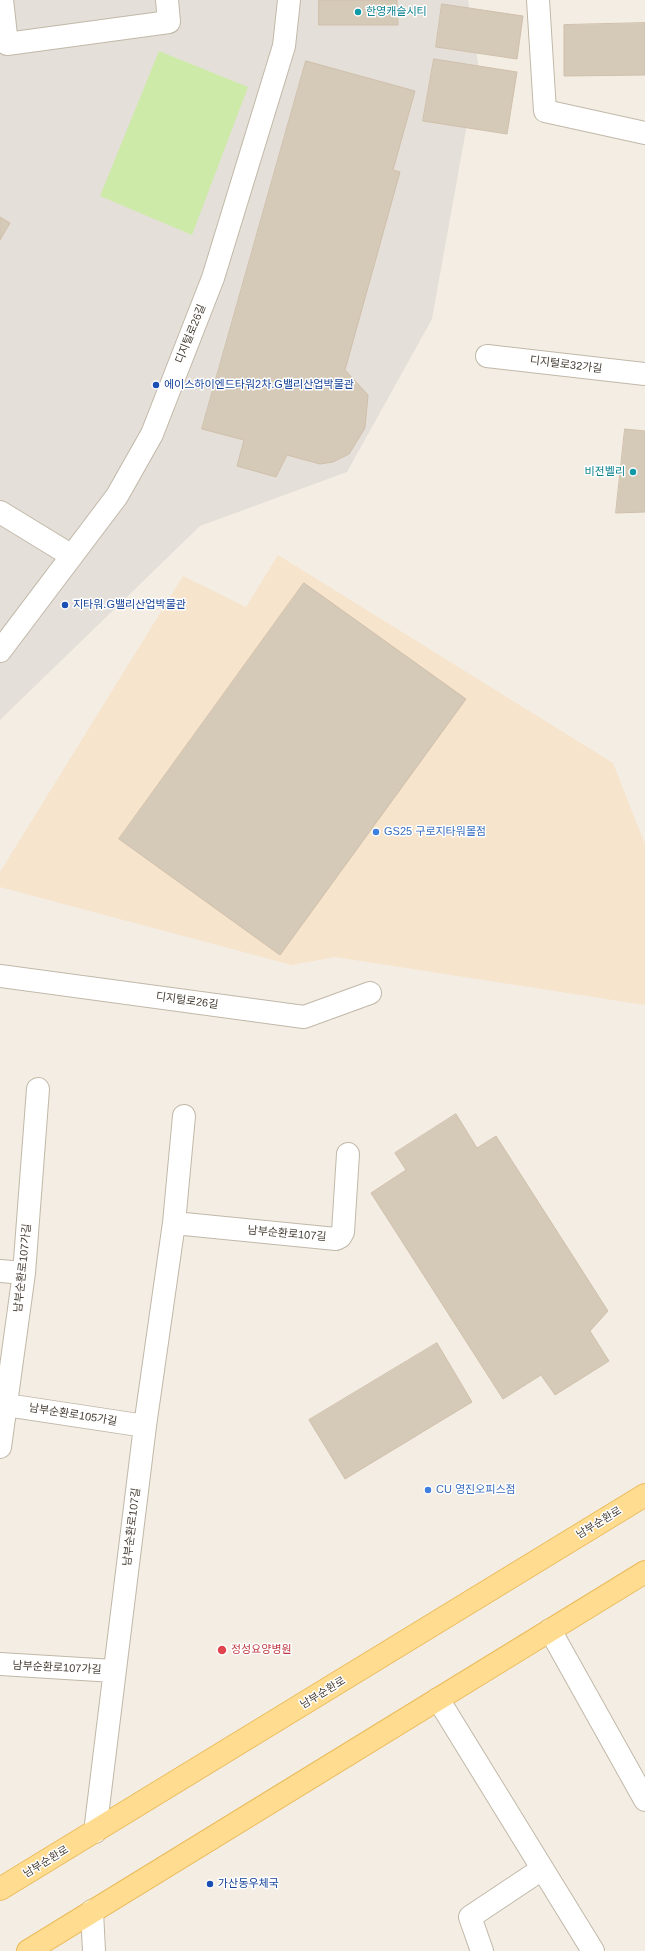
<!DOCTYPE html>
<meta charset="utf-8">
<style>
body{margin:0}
canvas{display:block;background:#f3ede3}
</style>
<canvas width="645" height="1951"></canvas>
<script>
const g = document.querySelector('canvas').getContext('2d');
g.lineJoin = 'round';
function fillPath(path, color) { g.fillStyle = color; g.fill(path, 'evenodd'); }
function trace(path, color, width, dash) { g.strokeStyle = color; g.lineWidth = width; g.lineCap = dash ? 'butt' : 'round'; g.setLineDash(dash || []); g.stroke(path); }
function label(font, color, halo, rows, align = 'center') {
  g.font = font + ' Helvetica,"Noto Sans KR",sans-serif'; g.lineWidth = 3; g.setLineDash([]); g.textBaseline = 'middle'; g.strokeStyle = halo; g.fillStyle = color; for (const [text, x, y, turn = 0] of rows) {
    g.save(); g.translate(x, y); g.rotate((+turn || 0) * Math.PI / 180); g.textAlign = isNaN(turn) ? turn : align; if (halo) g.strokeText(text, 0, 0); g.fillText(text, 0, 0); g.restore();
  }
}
fillPath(new Path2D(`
 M278,555l335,208 31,79 1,-1v164l-310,-48 -43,8 -292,-78v-15l183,-296 63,31z`), '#f7e4cc');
fillPath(new Path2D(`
 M0,0h468l10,63 -46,256 -85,153 -147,54 -200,194z`), '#e4dfd8');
fillPath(new Path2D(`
 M159,51l89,36 -56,148 -92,-39z`), '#ceeaa9');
const building = new Path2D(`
 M319,0h78l1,25h-79z
 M442,4l81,12 -6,43 -81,-12z
 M645,23v52l-81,1v-51z
 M434,59l83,13 -10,62 -84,-13z
 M306,61l109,30 -22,79 7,2 -55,198 23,25 -3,33 -16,26 -16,8 -13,2 -33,-9 -11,22 -39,-11 7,-26 -42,-11z
 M0,217l10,6 -10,17z
 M625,429l20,2v81l-29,1z
 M304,583l162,116 -186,256 -161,-116z
 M456,1114l21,34 19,-12 112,175 -18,20 19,30 -54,34 -14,-20 -38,24 -132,-206 35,-23 -11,-17z
 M437,1343l35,59 -127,77 -36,-59z`);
fillPath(building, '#d5c9b8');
trace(building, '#d0c0ab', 1);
const minor = new Path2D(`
 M2,0l5,44 162,-22 -2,-22
 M538,0l7,111 100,22
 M487,356l158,18
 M0,512l72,44
 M0,651l117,-155 35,-62 61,-156 71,-232 5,-46
 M0,976l304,41 66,-24
 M174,1223l162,16 4,-2 3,-5 5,-78
 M0,1271l24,2
 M0,1404l145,22
 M0,1447l24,-174 14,-184
 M550,1630l95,170
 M0,1664l114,7
 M438,1699l155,252
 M95,1832l50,-406 29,-203 10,-107
 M92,1911l2,40
 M482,1951l-12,-34 72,-48`);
const major = new Path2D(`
 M0,1889l645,-394
 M28,1951l617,-379`);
trace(minor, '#c1b8a8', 24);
trace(major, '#eabb5a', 24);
trace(minor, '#fff', 22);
trace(major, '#ffdc90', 22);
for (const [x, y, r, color] of [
 [358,12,4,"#0f9aa8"],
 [156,385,4,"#1a4fb4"],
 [633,472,4,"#0f9aa8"],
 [65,605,4,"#1a4fb4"],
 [376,832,4,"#3f7fe0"],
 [428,1490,4,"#3f7fe0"],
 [222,1650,5,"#e0444e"],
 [210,1884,4,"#1a4fb4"]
]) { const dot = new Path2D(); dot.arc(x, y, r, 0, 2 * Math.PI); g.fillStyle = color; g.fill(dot); trace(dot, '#fff', 1.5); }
label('11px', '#0d838f', '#fff', [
 ["한영캐슬시티",366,12],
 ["비전벨리",625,472,"right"]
], 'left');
label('11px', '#453d33', '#fff', [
 ["디지털로26길",191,334,-68],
 ["디지털로32가길",566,365,7],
 ["디지털로26길",187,1001,8],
 ["남부순환로107길",287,1234,5],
 ["남부순환로107가길",23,1268,-84],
 ["남부순환로105가길",73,1415,9],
 ["남부순환로",599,1523,-31],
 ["남부순환로107길",132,1527,-83],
 ["남부순환로107가길",57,1668,3],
 ["남부순환로",323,1693,-31],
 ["남부순환로",46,1862,-31]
]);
label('11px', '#164399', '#fff', [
 ["에이스하이엔드타워2차.G밸리산업박물관",164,385],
 ["지타워.G밸리산업박물관",73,605],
 ["가산동우체국",218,1884]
], 'left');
label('11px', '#366cbe', '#fff', [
 ["GS25 구로지타워몰점",384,832],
 ["CU 영진오피스점",436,1490]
], 'left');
label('11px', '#be3a42', '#fff', [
 ["정성요양병원",231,1650]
], 'left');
</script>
